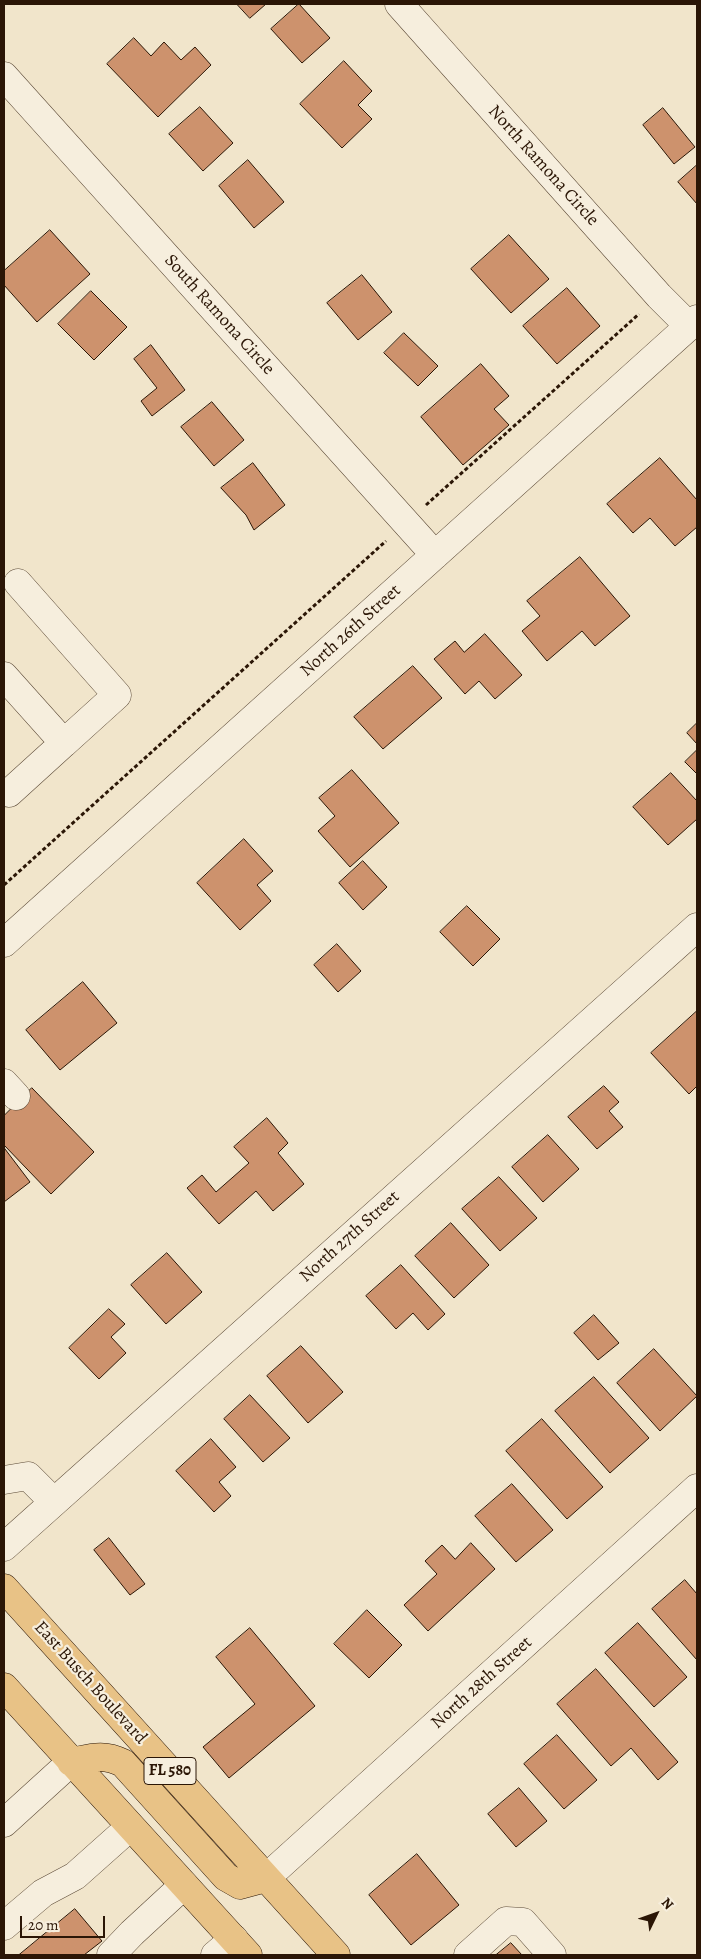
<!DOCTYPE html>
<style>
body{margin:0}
#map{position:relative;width:701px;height:1959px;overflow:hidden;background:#f1e5cb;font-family:Alegreya,serif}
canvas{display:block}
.frame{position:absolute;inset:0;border:5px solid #2b1606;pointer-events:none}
.north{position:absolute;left:631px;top:1889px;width:50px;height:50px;-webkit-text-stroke:4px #f6eedd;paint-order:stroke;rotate:48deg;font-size:14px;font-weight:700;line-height:20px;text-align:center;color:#2b1606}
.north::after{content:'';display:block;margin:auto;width:18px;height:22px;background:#2b1606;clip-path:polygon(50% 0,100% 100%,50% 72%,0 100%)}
.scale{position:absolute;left:20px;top:1916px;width:85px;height:22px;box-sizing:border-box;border:2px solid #2b1606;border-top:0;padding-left:6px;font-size:15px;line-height:18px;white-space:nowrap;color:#2b1606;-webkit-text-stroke:4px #f6eedd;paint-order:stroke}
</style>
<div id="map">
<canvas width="701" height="1959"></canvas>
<div class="frame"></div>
<div class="north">N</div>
<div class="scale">20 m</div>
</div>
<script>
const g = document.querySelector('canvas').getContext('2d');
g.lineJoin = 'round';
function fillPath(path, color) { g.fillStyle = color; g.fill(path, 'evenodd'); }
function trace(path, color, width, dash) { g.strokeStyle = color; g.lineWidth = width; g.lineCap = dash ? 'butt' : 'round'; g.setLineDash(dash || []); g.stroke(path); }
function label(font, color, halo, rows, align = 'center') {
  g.font = font + ' Alegreya,serif'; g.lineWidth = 4.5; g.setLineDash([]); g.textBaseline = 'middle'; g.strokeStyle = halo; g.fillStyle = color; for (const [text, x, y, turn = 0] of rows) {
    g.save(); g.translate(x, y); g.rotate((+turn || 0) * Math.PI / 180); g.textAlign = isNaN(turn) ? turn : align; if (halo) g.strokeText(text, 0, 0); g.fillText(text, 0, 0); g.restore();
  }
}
const building = new Path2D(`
 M237,4h29l-16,14z
 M299,4l31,34 -28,25 -31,-34z
 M134,38l17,18 13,-14 17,18 14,-13 16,18 -53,52 -51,-53z
 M344,61l28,30 -14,14 14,14 -30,29 -42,-44z
 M200,107l33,36 -30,28 -34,-37z
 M663,108l32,39 -21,17 -31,-39z
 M248,160l36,42 -30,26 -35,-42z
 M697,165v39l-19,-22z
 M50,230l40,44 -53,48 -33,-37v-14z
 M509,235l40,44 -38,34 -40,-44z
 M362,275l30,37 -34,28 -31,-37z
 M567,288l33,38 -43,38 -34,-38z
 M91,291l36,36 -33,33 -36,-36z
 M404,333l34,33 -20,20 -34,-33z
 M151,345l34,45 -33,26 -11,-15 16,-13 -23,-29z
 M481,364l28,32 -15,13 15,16 -46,40 -42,-48z
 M212,402l32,38 -30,26 -33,-39z
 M660,458l37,42v27l-22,19 -25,-28 -17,15 -26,-29z
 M253,463l32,42 -31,25 -8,-15 -25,-27z
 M580,557l50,59 -35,30 -13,-15 -35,30 -25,-30 18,-15 -13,-15z
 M485,634l37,41 -27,24 -16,-18 -14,13 -31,-35 21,-18 9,11z
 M413,666l29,32 -59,51 -29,-32z
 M697,723v21l-10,-11z
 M697,750v24l-12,-12z
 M352,770l47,53 -49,44 -32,-36 17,-15 -16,-18z
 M671,773l26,28v18l-29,26 -35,-38z
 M244,839l29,32 -16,14 14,16 -31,29 -43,-47z
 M363,861l24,26 -24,23 -24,-27z
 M467,906l33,33 -27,27 -33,-34z
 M337,944l24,27 -23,21 -24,-27z
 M83,982l34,41 -57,47 -34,-40z
 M697,1011v75l-8,8 -38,-41z
 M604,1086l15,16 -10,9 14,16 -26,22 -29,-32z
 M32,1088l62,64 -43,42 -47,-49v-29z
 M267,1118l21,25 -10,10 26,31 -31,27 -17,-20 -37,33 -32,-36 15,-13 14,17 33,-29 -15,-16z
 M548,1135l31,34 -36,33 -31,-35z
 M5,1149l25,33 -26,20v-52z
 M499,1177l38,41 -37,33 -38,-42z
 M451,1223l38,42 -35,33 -39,-42z
 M167,1253l35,39 -36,32 -35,-39z
 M401,1265l44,49 -17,16 -15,-17 -17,16 -30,-33z
 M109,1309l16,15 -14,13 15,16 -27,26 -30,-31z
 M594,1315l25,28 -21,17 -24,-27z
 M301,1346l42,46 -35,31 -41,-47z
 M654,1349l43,47 -37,35 -43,-48z
 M594,1377l55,61 -39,35 -55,-62z
 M250,1395l40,43 -27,24 -39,-43z
 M542,1419l61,68 -36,32 -61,-68z
 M211,1439l25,28 -17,15 12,14 -17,16 -38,-41z
 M512,1484l41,46 -37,32 -41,-46z
 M109,1538l36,46 -15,11 -36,-45z
 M471,1543l24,26 -67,62 -24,-26 33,-31 -12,-13 17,-16 13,14z
 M685,1580l12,14v66l-45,-51z
 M367,1610l35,35 -33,33 -35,-34z
 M638,1623l49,54 -33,30 -49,-54z
 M250,1628l65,78 -86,72 -26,-31 52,-43 -39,-47z
 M596,1669l82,93 -20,18 -27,-32 -20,18 -54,-62z
 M557,1735l40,45 -33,29 -40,-45z
 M519,1788l28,33 -31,26 -28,-33z
 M417,1854l42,51 -48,40 -42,-50z
 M75,1909l27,32 -18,14h-65z
 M511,1943l11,12h-26z`);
fillPath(building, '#cd926d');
trace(building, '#2b1606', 1);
const minor = new Path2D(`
 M399,4l260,292 30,30
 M4,76l431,479
 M18,583l99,112 -53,48
 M4,676l60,67 -55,50
 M4,943l693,-624
 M4,1083l12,13
 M4,1480l24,-4 26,26
 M4,1547l693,-620
 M4,1823l67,-61
 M266,1878l431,-390
 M4,1926l39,-33 32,-17 55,-49
 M111,1955l21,-22 52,-48
 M215,1955l19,-16
 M468,1955l38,-34 17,1 29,33`);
const major = new Path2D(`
 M4,1588l332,367
 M4,1687l244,268
 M71,1762c20,-4 32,-9 52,1l103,114 14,8 26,-7`);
trace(minor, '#5c4a37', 29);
trace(major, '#2b1606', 29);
trace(new Path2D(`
 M426,505l213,-191
 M4,885l382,-344`), '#2b1606', 3, [4, 2.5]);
trace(minor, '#f6eedd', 28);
trace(major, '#e8c286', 28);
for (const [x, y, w] of [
 [170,1771,52]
]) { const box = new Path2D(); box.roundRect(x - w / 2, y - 13.5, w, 27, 4); g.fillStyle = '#f6eedd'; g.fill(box); trace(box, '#2b1606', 1); }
label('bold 16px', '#2b1606', null, [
 ["FL 580",170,1771]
]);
label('18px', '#2b1606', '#f6eedd', [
 ["North Ramona Circle",543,166,48],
 ["South Ramona Circle",219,315,48],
 ["North 26th Street",351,631,-42],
 ["North 27th Street",350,1237,-42],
 ["East Busch Boulevard",90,1683,48],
 ["North 28th Street",482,1683,-42]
]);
</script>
